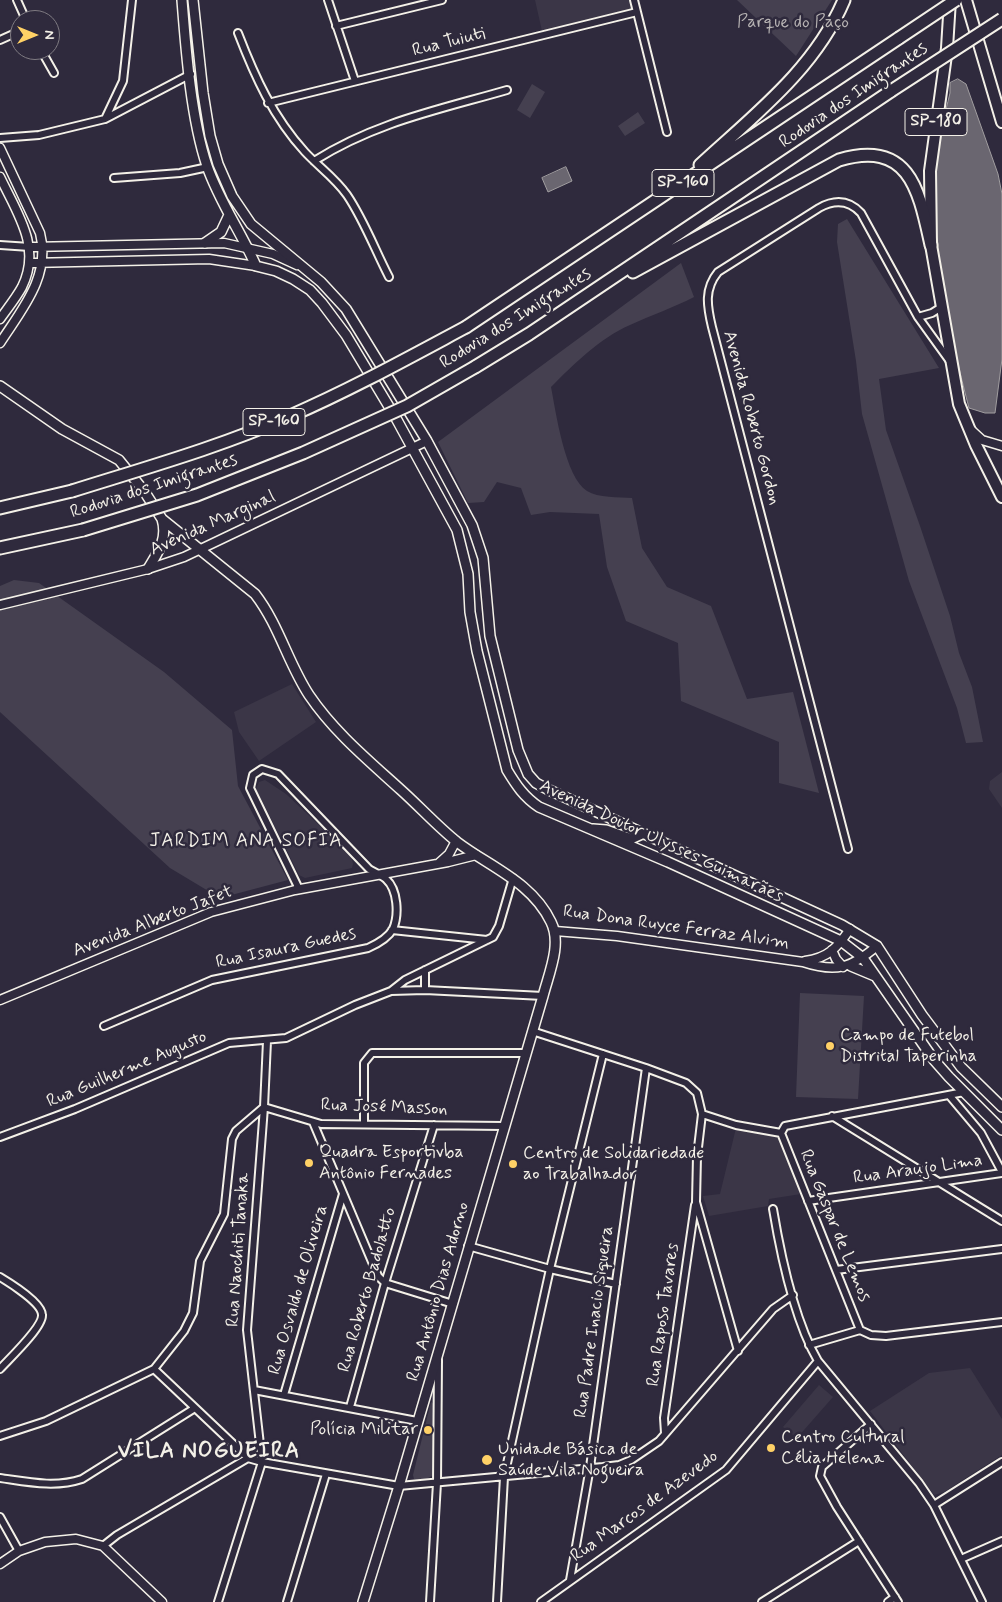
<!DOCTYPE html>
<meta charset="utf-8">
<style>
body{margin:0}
#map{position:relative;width:1002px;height:1602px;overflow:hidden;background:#2f2a3d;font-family:Mynerve,sans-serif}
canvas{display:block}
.north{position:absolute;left:10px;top:10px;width:50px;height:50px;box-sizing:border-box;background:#2f2a3d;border:1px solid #7e7a81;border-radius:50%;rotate:90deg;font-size:14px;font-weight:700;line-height:20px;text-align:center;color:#f4f1e8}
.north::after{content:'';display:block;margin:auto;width:18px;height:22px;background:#ffd166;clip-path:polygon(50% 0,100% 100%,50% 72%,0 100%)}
</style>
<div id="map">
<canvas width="1002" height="1602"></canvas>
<div class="north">N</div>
</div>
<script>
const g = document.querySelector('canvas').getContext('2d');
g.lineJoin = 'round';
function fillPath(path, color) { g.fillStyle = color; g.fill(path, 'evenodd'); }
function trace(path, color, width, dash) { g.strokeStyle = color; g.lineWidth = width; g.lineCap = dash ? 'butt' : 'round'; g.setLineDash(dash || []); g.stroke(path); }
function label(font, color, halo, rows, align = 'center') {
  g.font = font + ' Mynerve,sans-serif'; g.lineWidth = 5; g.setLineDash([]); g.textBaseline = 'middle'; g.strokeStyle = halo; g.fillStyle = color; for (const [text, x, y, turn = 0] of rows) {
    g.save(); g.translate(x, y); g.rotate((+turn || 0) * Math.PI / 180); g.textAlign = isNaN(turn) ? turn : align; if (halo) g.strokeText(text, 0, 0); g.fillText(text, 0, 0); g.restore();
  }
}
fillPath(new Path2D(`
 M535,0h94l2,9 -89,22z
 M292,684l24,38 -57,39 -20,-29 -5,-20z
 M1002,772v36l-13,-19 1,-8z
 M265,780l21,14 65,61 2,9 -1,4 -47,10 -6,-3 -43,-86 3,-7z
 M736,1128l41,8 24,58 -32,5 -1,7 -59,10 -6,-20 17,-2z
 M970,1368l32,51v36l-58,37 -10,3 -64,-84 59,-38z
 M819,1385l14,12 -36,41 -14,-11z`), '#3b3647');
fillPath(new Path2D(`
 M737,0h95l-36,56z
 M532,84l13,8 -15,26 -13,-8z
 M638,112l7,11 -20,13 -7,-10z
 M847,219l92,149 -60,11 7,51 34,96 30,90 9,37 13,34 11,55 -17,1 -9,-35 -48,-127 -47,-167 -6,-53 -19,-119 1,-18z
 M681,263l13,34c-21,11 -43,18 -64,28 -30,13 -56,39 -79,62 5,26 14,90 36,104 11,7 32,6 45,7l10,50 25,39 44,19 36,93 46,-7 26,101 -40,-10v-41l-98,-41 -3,-58 -52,-22 -19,-54 -8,-53 -49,-2 -19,3 -10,-27 -24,-6 -13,20 -16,1 -30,-61z
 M14,580l25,3 125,89 68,58 6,56 50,94 -68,18 -50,-30 -170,-156v-126z
 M800,993l64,3 -6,103 -62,-2z
 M431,1402l3,2v68l-2,4 -8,4 -10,-1 -1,-4z`), '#454050');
const water = new Path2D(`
 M958,79l8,5 32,90 4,20v165l-7,54h-10l-16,-5c-21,-80 -39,-165 -33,-248 1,-22 9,-45 14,-67v-10z
 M566,167l6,14 -24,11 -6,-14z`);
fillPath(water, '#6a6670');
trace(water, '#a19ea0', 1);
const minor = new Path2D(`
 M17,0l9,20
 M328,0l27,81
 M634,0l33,132
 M336,26l106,-26
 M238,33c17,44 35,84 67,119 14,15 30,26 42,43 17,25 28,55 42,82
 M0,40l20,-9
 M41,50l13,23
 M268,103l369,-91
 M105,119l86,-45
 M0,138l39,-3 66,-16 18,-38 9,-81
 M314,161c62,-39 124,-51 193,-71
 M114,178l66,-5 28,-6
 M0,245l30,2
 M918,317l14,-4 8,-5
 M848,849l-136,-522c-5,-21 -8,-38 6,-55l101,-64c16,-9 30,-8 42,5l57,104 31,43
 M392,930l95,10
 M425,990v-20
 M391,991l14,-11 88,-43 6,-11 14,-48
 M104,1026l108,-46 156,-32c9,-4 20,-10 25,-19 6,-14 5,-39 -7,-50 -5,-4 -12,-7 -17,-10l-91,-95 -16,-5 -9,6 -3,13 49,101
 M532,1031l114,37 40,15 11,10 5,21 -5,42 -1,46 42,149
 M949,1095l32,38 21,39
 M702,1114l34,11 45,8
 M832,1116l170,105
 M313,1122l65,154 7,7 68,21
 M364,1124v-61l8,-10h154
 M781,1133l79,197
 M781,1133l4,-7 179,-34
 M0,1137l75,-28 154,-66 57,-5 69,-33 36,-14 34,-1 118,6
 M808,1201l194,-28
 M773,1209c8,48 21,111 45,152l101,122 15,22 48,97
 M468,1246l82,23 66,15
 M836,1270l166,-21
 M0,1277c10,6 42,26 42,38 1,12 -33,44 -42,54
 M809,1345l51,-15 11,5 15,1 116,-14
 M154,1369l94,89 14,4 137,24 204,-19 16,-2 12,-5 28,-19 114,-132 20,-14
 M254,1390l163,31
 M284,1395l59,-201
 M350,1407l35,-124 49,-158
 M871,1424l-49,43 -2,9 17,31 61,95
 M665,1433l-1,-15 31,-213
 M0,1436l46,-15 108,-52 30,-38 9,-18 7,-52 24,-47 8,-75 4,-8 28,-24 57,17 183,2
 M0,1478c28,4 55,10 82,1l113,-71
 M934,1505l68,-43
 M0,1517l19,34
 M103,1546l14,-11 131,-77
 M961,1559l41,-18
 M570,1580l20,-113 56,-399
 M218,1602l44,-140 -15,-132 17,-223 3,-66
 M287,1602l39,-128
 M430,1602l7,-119 1,-123
 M497,1602l7,-125 46,-208 53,-215
 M541,1602l185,-132 92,-109
 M762,1602l97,-61
 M888,1602l7,-5`);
const tertiary = new Path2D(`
 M0,148l40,85c11,43 -18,76 -40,110
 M0,177c17,36 42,70 22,110 -6,11 -15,22 -22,32
 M30,247l194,-4 49,11 24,11
 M30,263l179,-4 47,7
 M970,429l12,11 20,6
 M0,605l148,-36 36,-12 243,-116
 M439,863l10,-9 7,-13
 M555,931l62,5 186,26c33,11 48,6 74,-16
 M832,950l4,9 7,8
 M805,961c23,-3 32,-13 45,-32
 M0,1000l211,-88 84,-22 153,-28 28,-7
 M0,1564l19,-13 26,-9 31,-3 27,7 59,56`);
const secondary = new Path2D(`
 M182,0c4,51 9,118 25,166 12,35 34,66 49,100l20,5 17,8 17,11 12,13 24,32 51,85 60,110 11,44 2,38 7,39 30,119c9,15 17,27 32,37l129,55 173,79 22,17 71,102 15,17 53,53
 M193,0l10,93 7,43 8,28 14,32 19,28 70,58 25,27 81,132 45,84 11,33 7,78 28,114 10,24 8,9 11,6 295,136 35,21 45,69 39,52 41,40
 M205,243l16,-11 8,-17
 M0,386l62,43 57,31 25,31 18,28 93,75c24,31 33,69 54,101 25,37 59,65 92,95 19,17 36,36 56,52 33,25 75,40 94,80 11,22 -2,51 -8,74l-144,490 -36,116
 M148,569c10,-17 20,-30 14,-50
 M593,829l13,1 25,9 11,-5
 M851,966l24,10`);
const trunk = new Path2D(`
 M950,0l-3,48 -17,123 1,74 28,159 17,41 26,52
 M966,0l36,122`);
const motorway = new Path2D(`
 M700,165c53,-49 115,-96 144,-165
 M633,272l206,-112c71,-21 80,31 92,85
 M466,327l433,-289
 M475,367l54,-33 362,-243
 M0,508l72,-17
 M0,548l83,-18`);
trace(minor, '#f4f1e8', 10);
trace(tertiary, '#f4f1e8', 11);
trace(secondary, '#f4f1e8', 12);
trace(trunk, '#f4f1e8', 14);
trace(motorway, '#f4f1e8', 15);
trace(minor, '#2f2a3d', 6);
trace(tertiary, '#2f2a3d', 8);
trace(secondary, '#2f2a3d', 9);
trace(trunk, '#2f2a3d', 10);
trace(motorway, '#2f2a3d', 11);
const motorwayBridge = new Path2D(`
 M899,38l57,-38
 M891,91l111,-72
 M72,491c73,-23 148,-44 218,-75 60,-26 118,-58 176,-89
 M83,530l114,-35 106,-42 104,-47 68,-39`);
trace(motorwayBridge, '#f4f1e8', 15, []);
trace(motorwayBridge, '#2f2a3d', 11);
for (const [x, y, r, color] of [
 [830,1046,5,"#ffd166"],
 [309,1163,5,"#ffd166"],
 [513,1164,5,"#ffd166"],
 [428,1430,5,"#ffd166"],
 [771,1448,5,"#ffd166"],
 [487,1460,6,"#ffd166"]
]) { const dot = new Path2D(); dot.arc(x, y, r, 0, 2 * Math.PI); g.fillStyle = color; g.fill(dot); trace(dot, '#2f2a3d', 2); }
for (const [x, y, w] of [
 [936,122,62],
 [683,183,62],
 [274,422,62]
]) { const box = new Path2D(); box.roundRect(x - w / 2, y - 13.5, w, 27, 4); g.fillStyle = '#2f2a3d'; g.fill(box); trace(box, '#f4f1e8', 1); }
label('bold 16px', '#f4f1e8', null, [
 ["SP-180",936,122],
 ["SP-160",683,183],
 ["SP-160",274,422]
]);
label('18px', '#b7b3b3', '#2f2a3d', [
 ["Parque do Paço",793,23]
]);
label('18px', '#f4f1e8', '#2f2a3d', [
 ["Rua Tuiuti",449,43,-14],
 ["Rodovia dos Imigrantes",854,96,-34],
 ["Rodovia dos Imigrantes",516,319,-32],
 ["Avenida Roberto Gordon",751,418,75],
 ["Rodovia dos Imigrantes",154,487,-18],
 ["Avenida Marginal",213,524,-24],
 ["Avenida Doutor Ulysses Guimarães",661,842,25],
 ["Avenida Alberto Jafet",153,922,-21],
 ["Rua Dona Ruyce Ferraz Alvim",676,928,8],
 ["Rua Isaura Guedes",286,949,-12],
 ["Rua Guilherme Augusto",127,1070,-23],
 ["Rua José Masson",384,1108,2],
 ["Rua Araujo Lima",918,1170,-8],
 ["Rua Gaspar de Lemos",834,1226,68],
 ["Rua Naochiti Tanaka",239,1250,-86],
 ["Rua Osvaldo de Oliveira",299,1290,-74],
 ["Rua Roberto Badolatto",368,1290,-74],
 ["Rua Antônio Dias Adorno",439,1292,-74],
 ["Rua Raposo Tavares",664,1315,-82],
 ["Rua Padre Inacio Siqueira",595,1322,-82],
 ["Rua Marcos de Azevedo",645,1507,-36]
]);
label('18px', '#f4f1e8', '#2f2a3d', [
 ["Campo de Futebol",840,1036],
 ["Distrital Taperinha",840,1057],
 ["Quadra Esportivba",319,1153],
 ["Antônio Fernades",319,1174],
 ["Centro de Solidariedade",523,1154],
 ["ao Trabalhador",523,1175],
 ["Polícia Militar",418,1430,"right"],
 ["Centro Cultural",781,1438],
 ["Célia Helena",781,1459],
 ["Unidade Básica de",498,1450],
 ["Saúde Vila Nogueira",498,1471]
], 'left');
g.letterSpacing = '1px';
label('19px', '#f4f1e8', '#2f2a3d', [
 ["JARDIM ANA SOFIA",246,842]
]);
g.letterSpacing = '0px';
g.letterSpacing = '1px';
label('bold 22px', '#f4f1e8', '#2f2a3d', [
 ["VILA NOGUEIRA",209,1452]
]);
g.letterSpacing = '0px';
</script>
